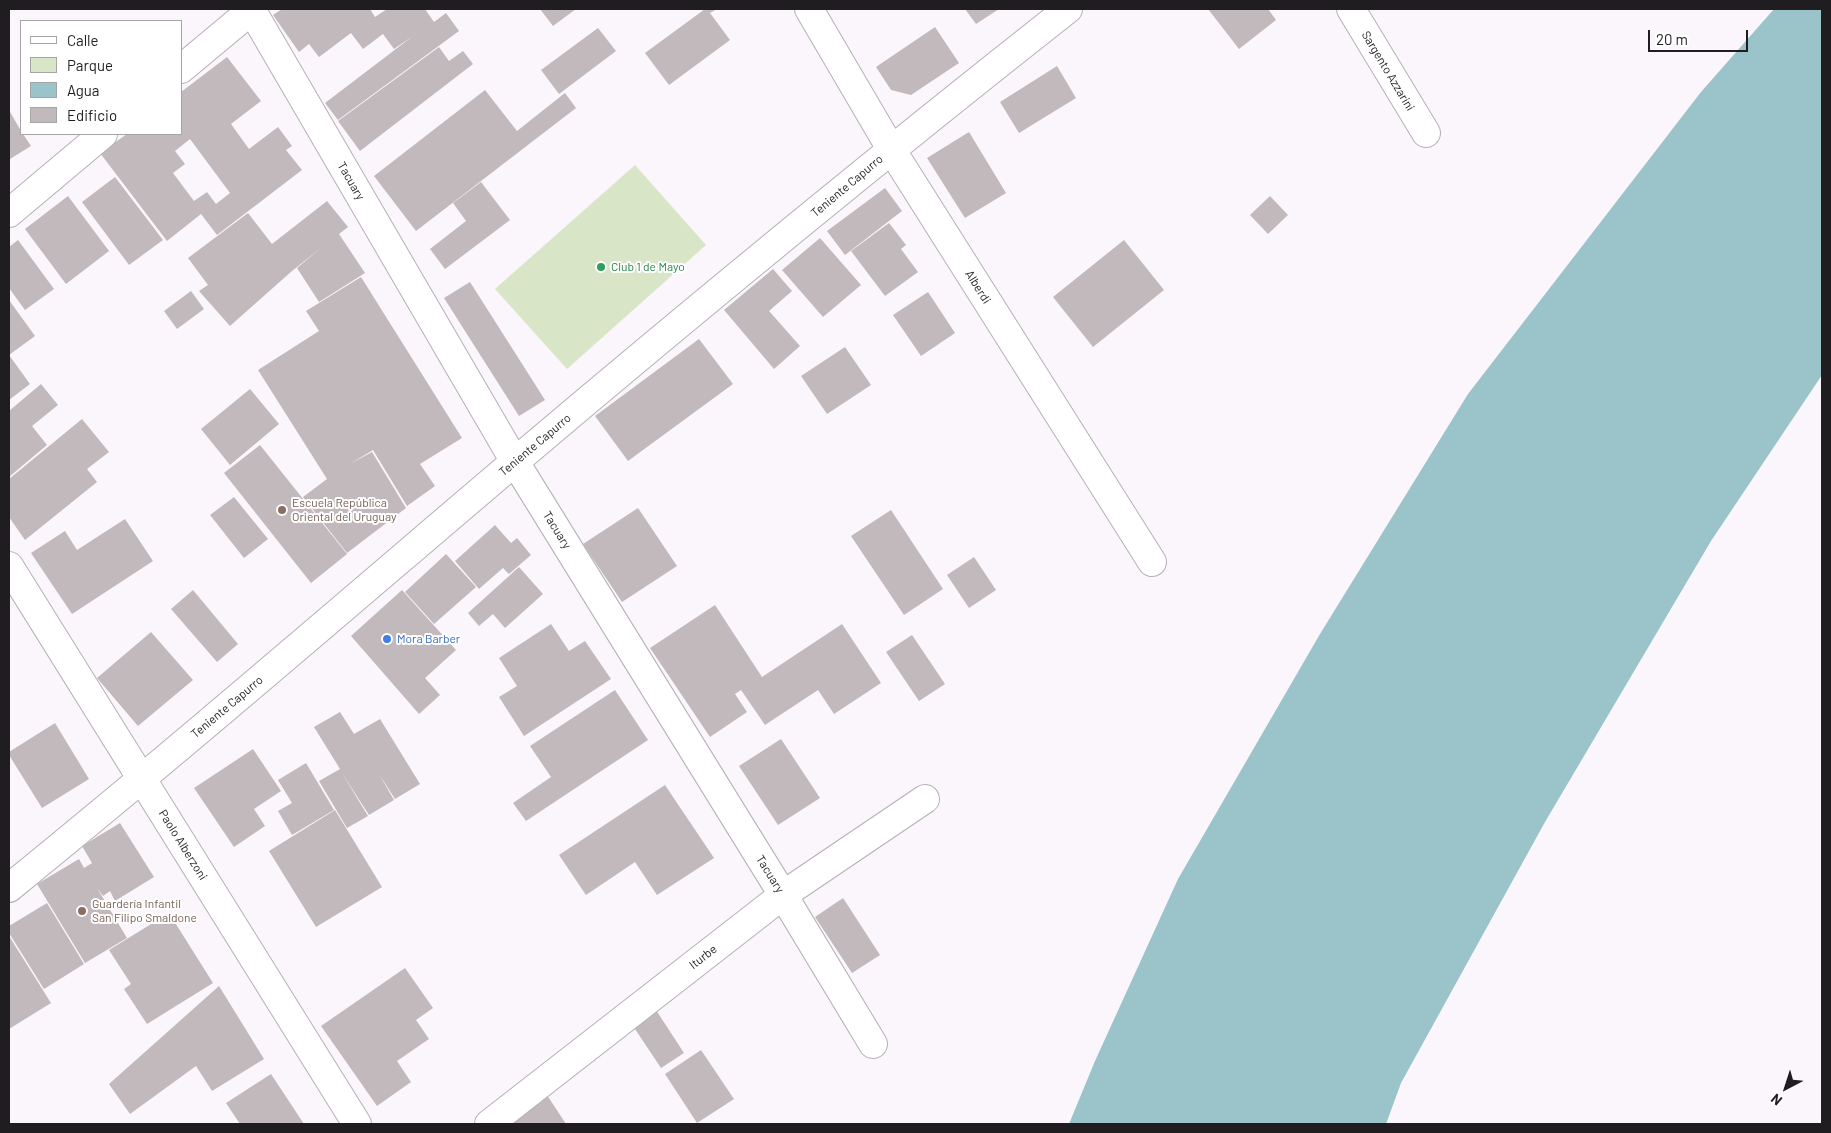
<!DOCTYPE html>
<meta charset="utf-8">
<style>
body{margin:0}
#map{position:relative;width:1831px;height:1133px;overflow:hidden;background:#fbf5fc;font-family:Barlow,sans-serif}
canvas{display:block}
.frame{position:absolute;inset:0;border:10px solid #1f1d20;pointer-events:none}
.legend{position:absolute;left:20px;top:20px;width:162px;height:115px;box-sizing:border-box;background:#fff;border:1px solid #a5a5a6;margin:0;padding:6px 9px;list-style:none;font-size:15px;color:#1f1d20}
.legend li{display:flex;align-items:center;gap:10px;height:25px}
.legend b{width:25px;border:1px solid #a5a5a6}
.north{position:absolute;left:1761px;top:1063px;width:50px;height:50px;-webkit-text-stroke:4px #fff;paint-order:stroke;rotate:220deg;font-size:14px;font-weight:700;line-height:20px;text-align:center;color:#1f1d20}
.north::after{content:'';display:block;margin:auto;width:18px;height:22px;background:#1f1d20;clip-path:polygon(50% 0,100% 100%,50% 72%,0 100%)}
.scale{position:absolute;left:1648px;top:30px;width:100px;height:22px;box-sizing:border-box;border:2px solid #1f1d20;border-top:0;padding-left:6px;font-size:15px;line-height:18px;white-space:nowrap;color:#1f1d20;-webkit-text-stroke:4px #fff;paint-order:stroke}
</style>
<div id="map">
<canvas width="1831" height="1133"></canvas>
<div class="frame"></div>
<ul class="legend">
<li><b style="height:6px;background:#fff"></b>Calle</li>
<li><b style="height:14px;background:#d8e5c7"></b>Parque</li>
<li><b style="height:14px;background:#9ac4ca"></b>Agua</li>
<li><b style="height:14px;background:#c1b9bc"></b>Edificio</li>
</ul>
<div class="north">N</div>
<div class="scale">20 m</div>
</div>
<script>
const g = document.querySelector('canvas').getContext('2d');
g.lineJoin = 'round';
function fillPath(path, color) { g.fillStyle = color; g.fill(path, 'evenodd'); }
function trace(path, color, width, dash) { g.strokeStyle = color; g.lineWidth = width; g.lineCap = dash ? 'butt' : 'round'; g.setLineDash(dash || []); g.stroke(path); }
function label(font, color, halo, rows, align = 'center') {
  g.font = font + ' Barlow,sans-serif'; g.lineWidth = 4; g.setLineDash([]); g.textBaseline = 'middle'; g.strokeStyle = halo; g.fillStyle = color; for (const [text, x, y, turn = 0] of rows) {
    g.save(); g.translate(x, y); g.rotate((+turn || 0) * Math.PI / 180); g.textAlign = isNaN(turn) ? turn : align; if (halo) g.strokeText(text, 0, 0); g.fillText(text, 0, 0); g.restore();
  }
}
fillPath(new Path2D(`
 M635,165l71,80 -139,124 -72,-80z`), '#d8e5c7');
fillPath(new Path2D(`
 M1774,9h48v366l-111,166 -166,281 -144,261 -15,41h-317l26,-63 83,-182 142,-245 148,-240 233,-302z`), '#9ac4ca');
fillPath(new Path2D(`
 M282,9h88l5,8 12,-8h38l9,13 12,-9 13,18 -121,89 -13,-17 88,-67 -19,13 -11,-15 -20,15 -12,-16 -32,24 -10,-13 -10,8 -26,-37z
 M540,9h36l-23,17z
 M705,9h12l-7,4 20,27 -61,45 -24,-32z
 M965,9h34l-23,15z
 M1208,9h60l8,11 -37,29z
 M935,27l24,36 -48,32 -20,-5 -15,-23z
 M598,28l18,23 -57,43 -18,-24z
 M439,47l10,14 14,-10 10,13 -113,87 -22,-30z
 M227,57l34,44 -30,23 18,25 29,-22 14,19 -6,4 16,20 -85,65 -16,-21 -34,27 -67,-88 27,-19h54v-42zM190,139l40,54 -14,11 -9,-12 -13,9 -21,-28 12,-9 -10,-13z
 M1057,66l19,32 -57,35 -19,-31z
 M485,90l32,41 48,-38 11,15 -160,123 -42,-55z
 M9,110l12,21v3h2l8,12 -21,13 -1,-3z
 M969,132l37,61 -41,25 -38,-60z
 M115,177l48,63 -34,25 -47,-63z
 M481,182l29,38 -65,49 -15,-20 36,-28 -13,-18z
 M885,188l17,23 -57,44 -18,-24z
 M68,196l41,55 -43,33 -41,-55z
 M1270,196l18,19 -20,19 -18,-19z
 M327,201l21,26 -9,7 26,39 -46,29 -22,-34 25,-21 -30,24 -62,55 -31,-35 9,-6 -20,-27 60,-45 24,31z
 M889,223l17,22 -5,4 17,23 -33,24 -34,-45z
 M820,238l41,47 -38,32 -41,-47z
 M18,240l36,49 -29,21 -16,-22v-41z
 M1124,240l40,50 -71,57 -40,-50z
 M773,269l19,22 -23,20 31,35 -26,23 -50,-59z
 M361,277l101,161 -42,26 15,22 -28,20 -34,-56 -23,14 22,-12 34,56 -59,45 -44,-56 24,-18 -69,-109 61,-39 -13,-20z
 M470,282l75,118 -26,16 -75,-118z
 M191,291l13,18 -27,20 -13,-18z
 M928,292l27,41 -34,23 -28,-41z
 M9,300l26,36 -26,19 21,29 -21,16z
 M699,339l34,45 -105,77 -33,-45z
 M845,347l26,38 -44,29 -26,-38z
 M41,384l17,21 -26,21 15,19 -38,32v-66z
 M250,389l29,35 -49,41 -29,-36z
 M82,419l27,33 -22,17 10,13 -72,58 -16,-23v-38z
 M260,445l87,109 -36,29 -87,-110z
 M234,497l34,42 -24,19 -34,-43z
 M638,508l39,58 -55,36 -39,-58z
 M891,510l52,79 -39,26 -53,-79z
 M125,519l28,42 -81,53 -41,-61 34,-22 12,19z
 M495,525l16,18 6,-5 14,17 -22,19 -6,-6 -24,21 -24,-28z
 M446,554l30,33 -42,37 -29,-32z
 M974,557l22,33 -27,18 -22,-33z
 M519,567l24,27 -38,34 -12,-14 -14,12 -11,-13z
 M193,590l45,54 -21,18 -46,-53z
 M402,590l54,60 -31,28 15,17 -21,19 -68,-78z
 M715,605l47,72 80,-53 39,59 -47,31 -16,-24 -53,35 -24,-35 -6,4 12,18 -37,25 -60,-89z
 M551,624l18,27 16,-10 26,38 -87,57 -25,-39 18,-11 -18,-28z
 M151,632l42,48 -55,46 -41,-48z
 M912,635l33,49 -26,17 -33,-49z
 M615,690l33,50 -122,81 -13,-18 38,-26 -21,-31z
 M340,712l14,22 26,-15 40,65 -25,15 -16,-25 15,26 -25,15 -27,-42 26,43 -21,12 -28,-47 21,-12 -26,-42z
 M55,723l34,56 -47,29 -33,-53v-3z
 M781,739l39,59 -42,27 -39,-59z
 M253,749l28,42 -27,18 11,17 -31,21 -40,-59z
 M306,763l28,47 -42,25 -14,-24 14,-8 -14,-23z
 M665,785l49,73 -57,37 -22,-33 -49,33 -27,-40z
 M335,810l47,77 -66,40 -47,-76z
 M120,823l34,54 -39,24 -5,-10 -7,5 -6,-8 30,50 -42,25 -48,-79 42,-25 5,9 8,-5 -10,-17z
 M843,898l37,57 -28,18 -37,-56z
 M47,903l37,61 -40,25 -35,-56v-7z
 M169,913l44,70 -66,41 -23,-35 7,-5 -22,-34z
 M9,936l42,67 -42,26z
 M405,968l28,40 -17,12 13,19 -32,22 14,21 -34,24 -56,-80z
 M219,986l45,73 -52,32 -16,-25 -66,48 -21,-30z
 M656,1010l28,43 -23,15 -28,-42z
 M701,1050l33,49 -37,24 -32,-49z
 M271,1074l33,50h-64l-14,-21z
 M547,1095l19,29h-64z`), '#c1b9bc');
const minor = new Path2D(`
 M251,9l264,453 268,433 90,149
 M809,9l82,140 261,413
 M1351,9l75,124
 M181,69l72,-60
 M9,213l94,-79
 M9,566l348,558
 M9,888c170,-138 335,-281 502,-423 183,-155 369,-308 557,-456
 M489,1124l294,-229 142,-96`);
trace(minor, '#b5b0b6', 30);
trace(minor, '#fff', 28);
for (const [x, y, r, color] of [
 [601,267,5,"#2e9e5b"],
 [282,510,5,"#8d6e63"],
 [387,639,5,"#3f7fe0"],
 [82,911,5,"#8d6e63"]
]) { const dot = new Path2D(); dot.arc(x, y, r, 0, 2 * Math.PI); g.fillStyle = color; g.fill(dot); trace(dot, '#fff', 2); }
label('12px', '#1f1d20', '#fff', [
 ["Sargento Azzarini",1388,71,59],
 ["Tacuary",351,181,60],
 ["Teniente Capurro",847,186,-40],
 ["Alberdi",978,287,58],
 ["Teniente Capurro",535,445,-40],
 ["Tacuary",557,530,58],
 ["Teniente Capurro",227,707,-40],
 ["Paolo Alberzoni",183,845,58],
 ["Tacuary",770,874,58],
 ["Iturbe",703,957,-38]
]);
label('12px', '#27864d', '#fff', [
 ["Club 1 de Mayo",611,267]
], 'left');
label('12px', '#785e54', '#fff', [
 ["Escuela República",292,503],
 ["Oriental del Uruguay",292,517],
 ["Guardería Infantil",92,904],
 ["San Filipo Smaldone",92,918]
], 'left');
label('12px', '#366cbe', '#fff', [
 ["Mora Barber",397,639]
], 'left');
</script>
